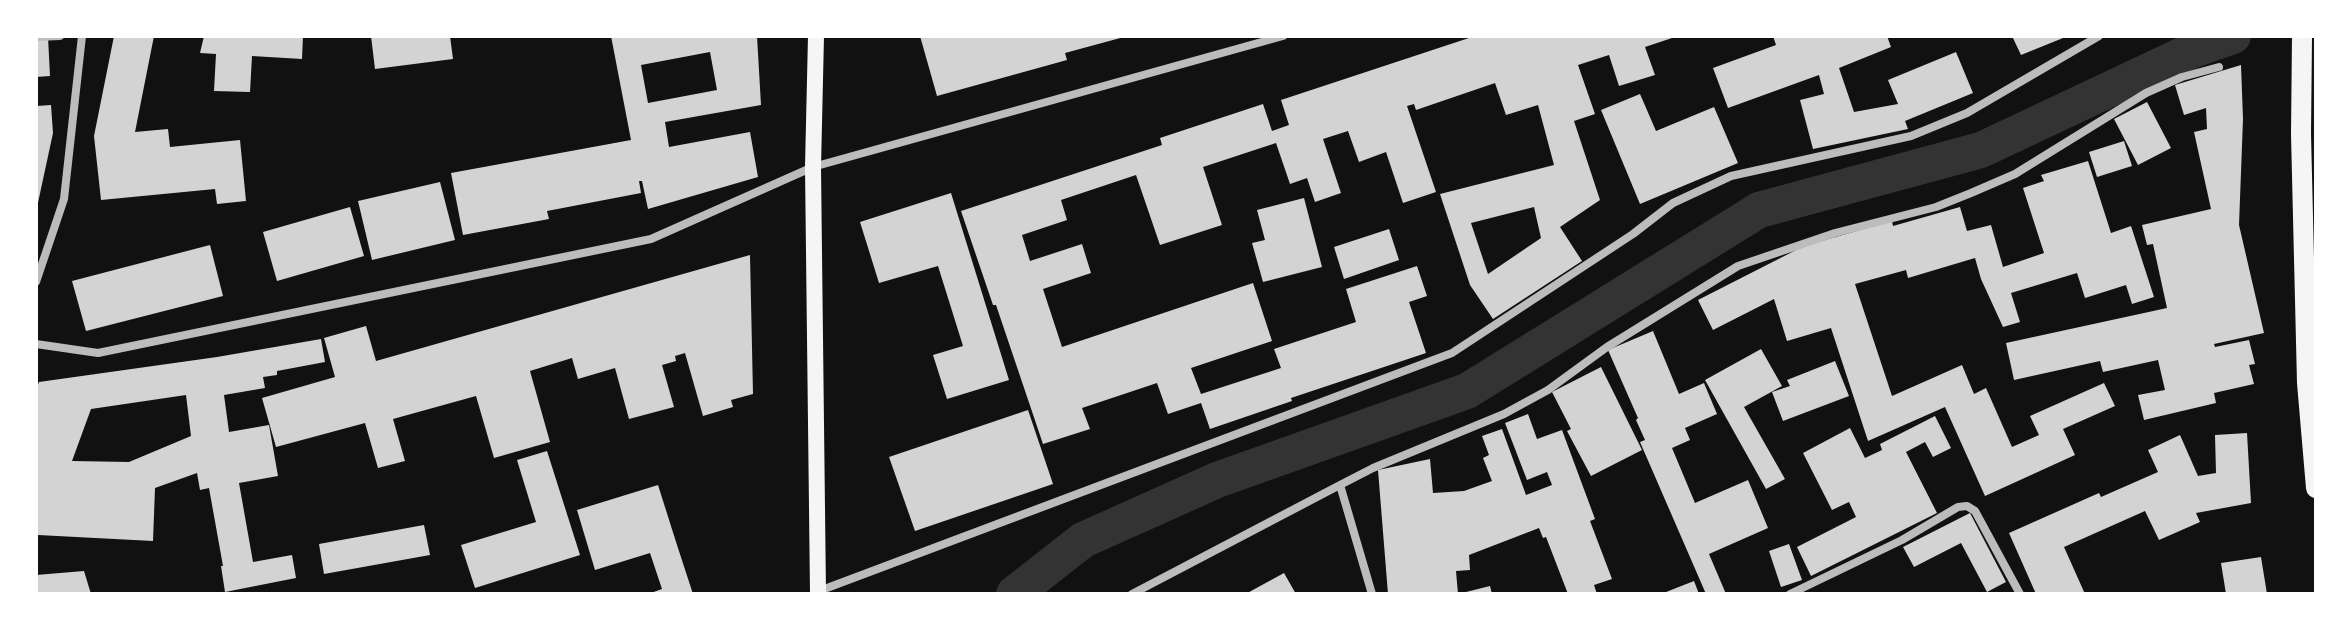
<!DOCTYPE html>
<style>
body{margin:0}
#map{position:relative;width:2352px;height:630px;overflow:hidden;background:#111;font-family:"Golos Text",sans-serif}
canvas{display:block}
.frame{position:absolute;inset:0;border:38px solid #fff;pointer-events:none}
</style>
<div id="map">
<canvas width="2352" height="630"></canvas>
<div class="frame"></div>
</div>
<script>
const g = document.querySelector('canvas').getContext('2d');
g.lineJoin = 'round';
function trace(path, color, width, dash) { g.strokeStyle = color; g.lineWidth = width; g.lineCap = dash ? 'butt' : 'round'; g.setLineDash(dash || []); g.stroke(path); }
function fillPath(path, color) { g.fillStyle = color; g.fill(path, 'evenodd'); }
trace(new Path2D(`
 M1014,594l69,-54 134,-60 250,-89 292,-181 222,-60 212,-100 40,-14`), '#333', 36);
fillPath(new Path2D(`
 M114,36h40l-19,96 33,-3 2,18 70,-7 6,61 -29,3 -2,-15 -114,11 -7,-64z
 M204,36h99l-1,23 -50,-3 -2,36 -36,-1 2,-37 -16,-1z
 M371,36h79l3,23 -78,10z
 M611,36h146l4,69 -96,17 4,25 81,-15 8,45 -110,32 -6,-28h-3l2,12 -94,18 2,8 -86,16 -12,-62 180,-33zM710,52l7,38 -69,13 -7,-38z
 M920,36h204v1l-59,16 2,7 -130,36z
 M1475,36h203l-33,11 10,28 -36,11 -10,-31 -31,10 17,49 -21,7 26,79 -40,27 22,34 -89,58 -23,-34 -30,-91 114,-29 -16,-60 -32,10 -11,-32 -79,27 -2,-6 -7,2 29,86 -33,11 -17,-51 -27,10 -11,-31 -25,8 18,54 -26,9 -8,-24 -17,6 -14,-41 -73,24 19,58 -62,20 -24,-70 -75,25 6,20 -45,15 8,26 52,-17 9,29 -48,16 19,58 191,-64 19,58 -81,27 10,26 80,-26 -7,-19 82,-27 -10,-33 71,-23 10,30 -18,6 17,51 -135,45 1,3 -82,28 -9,-26 -33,11 -11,-31 -75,25 8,21 -47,15 -47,-139h-3l-32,-94 201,-66 -2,-7 103,-34 9,27 17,-6 -8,-25zM1534,207l7,31 -53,36 -17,-51z
 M1773,36h114l4,11 -52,21 15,44 44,-8 -10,-24 68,-28 17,41 -68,28 3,8 -95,20 -13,-49 24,-6 -5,-19 -91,33 -15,-40 63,-23z
 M2012,36h56l-47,19z
 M48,37l2,39 -14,1v-39z
 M2241,65l2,54 -4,106 25,108 -50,11 1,3 34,-7 6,24 -6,1 5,19 -40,9 2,10 -72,17 -6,-25 27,-5 -7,-30 -55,12 -3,-11 -86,19 -8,-37 161,-35 -14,-64 -6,1 -5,-20 69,-16 -17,-77 13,-3 -1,-21 -22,7 -9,-30z
 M1640,94l16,37 58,-24 24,56 -98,41 -39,-94z
 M2147,102l24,46 -33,17 -24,-46z
 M51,105l2,28 -17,79v-106z
 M2124,141l8,25 -35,11 -8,-25z
 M2088,161l23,72 20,-7 23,71 -22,7 -6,-19 -41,13 -8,-25 -66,20 9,29 -17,5 -22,-48 -6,-21 -67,20 -2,-8 -51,14 37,112 70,-31 12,29 12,-6 26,59 27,-12 -9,-19 74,-33 11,23 -52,23 12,26 -90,41 -40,-89 -77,34 -37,-113 -44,13 -13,-42 -61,31 -15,-30 106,-54 88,-25 1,5 67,-19 7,24 24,-6 12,42 41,-14 -21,-65 21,-7 -3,-6z
 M440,182l15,58 -83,20 -14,-59z
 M951,193l58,187 -62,19 -14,-44 30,-9 -25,-80 -59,17 -19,-61z
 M1304,198l18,69 -59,15 -11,-39 13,-3 -8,-30z
 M350,207l14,49 -87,25 -14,-49z
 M1389,229l10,31 -55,19 -10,-32z
 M210,245l13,51 -137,35 -14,-50z
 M750,255l3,139 -22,6 2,7 -30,9 -18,-63 -10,3 1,5 -14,4 12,42 -45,12 -14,-51 -37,11 -6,-21 -42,13 20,71 -56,16 -18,-62 -83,23 12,42 -27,7 -13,-45 -89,24 -14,-49 73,-21 -11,-39 42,-12 10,35z
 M1653,331l26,63 25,-11 13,31 -32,14 5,12 -18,8 23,55 53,-23 20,48 -59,26 17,40h-20l-66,-152 5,-2 -9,-20 2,-2 -30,-68z
 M321,339l4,23 -48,9v4l-14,2 2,11 -41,7 5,37 40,-7 9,51 -39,7 14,79 39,-7 4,23 -71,14 -4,-26h2l-14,-78 -9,2 -3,-17 -42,15 -2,53 -115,-6 -2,6v-151l3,-8 178,-25zM186,395l5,41 -62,26 -57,-1 19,-52z
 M1761,349l21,37 -38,21 41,72 -19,10 -61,-109z
 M1835,361l14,35 -66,25 -11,-29 18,-6 -3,-6z
 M1601,367l41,83 -51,26 -24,-45 4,-2 -19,-37z
 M1028,410l25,74 -138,47 -26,-74z
 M1528,414l9,25 25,-9 33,89 -5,2 22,58 -18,6 3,9h-29l-22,-57 -3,1 -4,-10 -70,27 1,15 -14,1 2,23h-70l-10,-124 52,-11 3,34 31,-2 28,-10 -9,-23 6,-3 -7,-19 20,-7 24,66 26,-10 -5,-13 -20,8 -22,-57z
 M1935,416l16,32 -18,9 -8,-15 -19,10 31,61 -126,63 -14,-29 59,-30 -7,-15 -17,8 -29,-57 47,-25 15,30 17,-8 -2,-6z
 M2247,433l4,70 -55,10 4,9 -41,18 -14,-29 -81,36 21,47h-49l-27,-61 90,-40 2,4 57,-25 -10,-22 32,-15 18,41 18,-3 -1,-38z
 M547,451l33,104 -105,33 -14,-43 75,-23 -19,-62z
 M658,485l19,60 16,49h-45l14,-5 -12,-36 -55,17 -18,-60z
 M1970,513l36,69 -19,10 -26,-49 -47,24 -11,-20z
 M424,525l6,30 -106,19 -5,-30z
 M1789,544l13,36 -21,7 -12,-36z
 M2261,557l6,37h-41l-5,-31z
 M84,571l7,23h-55v-19z
 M1284,573l12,21h-50l5,-3z
 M1694,581l5,13h-38z
 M1490,586l2,8h-29l-1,-1z`), '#d3d3d3');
trace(new Path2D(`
 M36,37l24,-1
 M36,282l28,-83 18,-163
 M36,344l62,9 553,-114 162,-72 470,-131
 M1340,485l33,-17 131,-54 44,-24 59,-43 131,-81 97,-33 101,-26 35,-14 44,-19 131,-81 36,-16 37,-10
 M819,591l633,-238 181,-119 40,-31 58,-27 180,-40 56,-23 132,-77
 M1132,594l208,-109 32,109
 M1790,594l112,-54 56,-33 9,-1 8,5 45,83`), '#bcbcbc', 8);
trace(new Path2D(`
 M816,36l-3,131 5,427`), '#f5f5f5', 16);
trace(new Path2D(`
 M2302,36l-1,98 6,249 9,105`), '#f5f5f5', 20);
</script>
